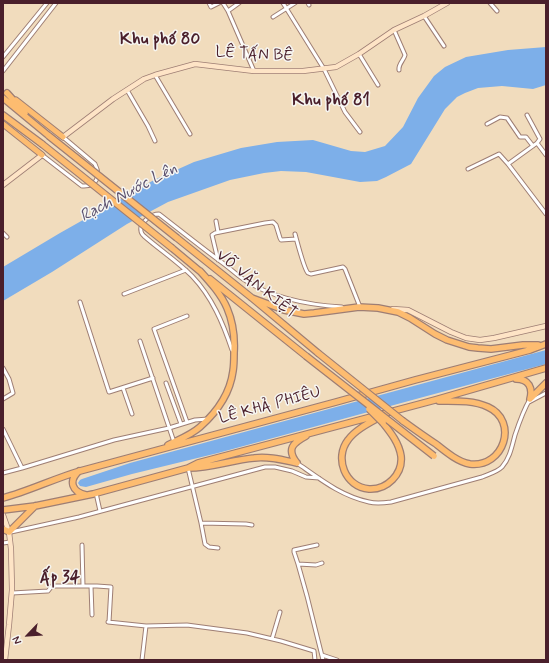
<!DOCTYPE html>
<meta charset="utf-8">
<style>
body{margin:0}
#map{position:relative;width:549px;height:663px;overflow:hidden;background:#f1dcbd;font-family:Mynerve,sans-serif}
canvas{display:block}
.frame{position:absolute;inset:0;border:4px solid #4a1f2b;pointer-events:none}
.north{position:absolute;left:8px;top:615px;width:40px;height:40px;-webkit-text-stroke:3px #f6f6f2;paint-order:stroke;rotate:245deg;font-size:11px;font-weight:700;line-height:16px;text-align:center;color:#4a1f2b}
.north::after{content:'';display:block;margin:auto;width:14px;height:18px;background:#4a1f2b;clip-path:polygon(50% 0,100% 100%,50% 72%,0 100%)}
</style>
<div id="map">
<canvas width="549" height="663"></canvas>
<div class="frame"></div>
<div class="north">N</div>
</div>
<script>
const g = document.querySelector('canvas').getContext('2d');
g.lineJoin = 'round';
function fillPath(path, color) { g.fillStyle = color; g.fill(path, 'evenodd'); }
function trace(path, color, width, dash) { g.strokeStyle = color; g.lineWidth = width; g.lineCap = dash ? 'butt' : 'round'; g.setLineDash(dash || []); g.stroke(path); }
function label(font, color, halo, rows, align = 'center') {
  g.font = font + ' Mynerve,sans-serif'; g.lineWidth = 3; g.setLineDash([]); g.textBaseline = 'middle'; g.strokeStyle = halo; g.fillStyle = color; for (const [text, x, y, turn = 0] of rows) {
    g.save(); g.translate(x, y); g.rotate((+turn || 0) * Math.PI / 180); g.textAlign = isNaN(turn) ? turn : align; if (halo) g.strokeText(text, 0, 0); g.fillText(text, 0, 0); g.restore();
  }
}
fillPath(new Path2D(`
 M546,47v38l-13,4 -31,-3 -24,2 -13,5 -8,4 -12,12 -34,55 -25,13 -9,4 -17,1 -54,-10 -25,-1 -17,2 -34,7 -62,22 -41,22 -75,48 -49,29v-34l57,-34 94,-53 40,-18 47,-14 36,-6 36,-2 38,11 14,1 20,-6 18,-19 15,-29 16,-22 11,-9 21,-10 42,-7z
 M546,350v14l-119,32 -209,57 -86,21 -46,13 -6,-1 -2,-3 2,-3 2,-1 48,-16z`), '#7dafe9');
const street = new Path2D(`
 M209,3l2,4 8,-4
 M223,3l5,8 26,60
 M283,3l41,66 21,43 15,20
 M308,3l1,2
 M490,3l7,8
 M228,11l11,-8
 M424,16l20,30
 M273,17l22,-14
 M394,30l11,25c-1,5 -7,9 -6,15
 M359,54l19,31
 M3,57l44,-54
 M3,71l53,-68
 M155,75l35,59
 M127,90l21,36 7,15
 M527,115l13,24 -3,4 9,12
 M487,124l13,-7 7,1 13,19h6l7,9
 M42,155l40,31c15,1 19,-10 13,-22l-32,-27
 M508,164l38,50
 M468,169l31,-15 9,10 29,-21
 M216,221l2,11
 M3,233l4,4
 M295,234c2,7 9,35 13,39 1,0 2,1 3,1l32,-7 2,2 15,38
 M218,260l-6,-25 3,-2 50,-10 8,-1 3,3 4,13 1,2 15,-1
 M124,294l62,-24
 M80,302l29,90 44,-14
 M140,341l34,101
 M232,350c-9,-27 -20,-53 -40,-74 -15,-15 -32,-26 -48,-40 -1,-1 -3,-4 -3,-5 -2,-9 11,-17 18,-17 22,17 43,34 65,50 8,6 14,12 22,17 29,18 63,24 96,26
 M3,368l6,11 4,14 -10,6
 M166,383l15,41
 M123,388l9,26
 M529,402l17,-9
 M187,422l-33,-93 33,-13
 M3,429l19,39
 M297,463c23,16 44,33 72,39 7,2 15,1 22,0l91,-25c7,-3 15,-5 20,-10 8,-9 10,-21 13,-32 4,-12 8,-24 15,-36
 M188,468l13,55 4,21 4,3 9,1
 M3,473l19,-5 92,-28 55,-12 26,-8 13,-1
 M96,493l4,18
 M201,523l45,1 6,1
 M11,532l68,-15 186,-50h10l17,4 14,6 13,1
 M3,543l7,-1
 M82,545l1,41
 M322,563l-6,2 -18,-1 9,32 16,64
 M298,564l-4,-12v-2l23,-5
 M91,586l1,29
 M12,593l36,-2 4,-5h45l14,1 -2,35
 M108,622l38,4 41,-1 60,8 34,8 33,10 1,9
 M272,639l8,-27
 M322,655l15,5
 M142,660l4,-34`);
const secondary = new Path2D(`
 M63,137l50,-38 31,-20 11,-4 40,-11 59,7h49l33,-4 23,-13 35,-24 30,-14 23,-13
 M3,185l39,-30
 M393,309l15,1 43,22 15,6 14,2 14,-2 52,-12
 M3,515l6,17 2,17 1,41 -3,35 -4,35`);
const primary = new Path2D(`
 M16,100l47,37
 M3,124l39,31`);
const highway = new Path2D(`
 M7,93l18,20
 M3,98l46,38
 M3,115l39,29
 M177,238l75,60 66,55
 M172,248l30,25
 M210,279l96,77
 M252,298l32,12 20,4 10,-1 45,-6 19,1 20,4 12,6 25,16 12,6 22,7 9,1 13,1 32,-4h15
 M516,379c13,0 17,9 14,20
 M531,398l15,-15
 M380,417c-11,6 -25,13 -32,23 -14,18 -3,47 21,49 18,1 34,-15 32,-33 -2,-13 -10,-23 -18,-33
 M403,421c11,8 22,16 33,23 10,8 22,18 34,20 34,4 49,-43 18,-57 -15,-7 -33,-6 -49,-6
 M168,445c10,-5 23,-10 32,-18 17,-15 30,-33 33,-56 1,-6 1,-12 1,-18 1,-16 -1,-31 -7,-45 -6,-14 -17,-26 -27,-37
 M297,463c-11,-14 -4,-20 9,-27
 M189,468c22,0 43,-8 65,-10 14,-2 29,2 43,5
 M79,471c-11,10 -7,21 7,24
 M3,498c26,-7 50,-19 77,-27l256,-69 79,-22 115,-30 16,-6
 M3,510l32,-4 58,-12 95,-26 10,-5 237,-63 111,-32
 M3,529l6,3 26,-26`);
trace(street, '#9e7e74', 5);
trace(secondary, '#9e7e74', 6);
trace(primary, '#9e7e74', 7);
trace(highway, '#9e7e74', 8);
trace(street, '#fff', 3);
trace(secondary, '#fee4c6', 4.5);
trace(primary, '#fdbc70', 5);
trace(highway, '#fdbc70', 5.5);
const highwayBridge = new Path2D(`
 M49,136l128,102
 M42,144l130,104
 M318,353l85,68
 M306,356l128,100
 M369,409l14,14`);
trace(highwayBridge, '#9e7e74', 8, []);
trace(highwayBridge, '#fdbc70', 5.5);
label('16px', '#4a1f2b', '#f6f6f2', [
 ["LÊ TẤN BÊ",254,55,3],
 ["VÕ VĂN KIỆT",256,285,39],
 ["LÊ KHẢ PHIÊU",270,406,-15]
]);
label('bold 17px', '#4a1f2b', '#f6f6f2', [
 ["Khu phố 80",160,40],
 ["Khu phố 81",331,101],
 ["Ấp 34",60,578]
]);
label('italic 17px', '#5c516e', '#f6f6f2', [
 ["Rạch Nước Lên",129,193,-28]
]);
</script>
